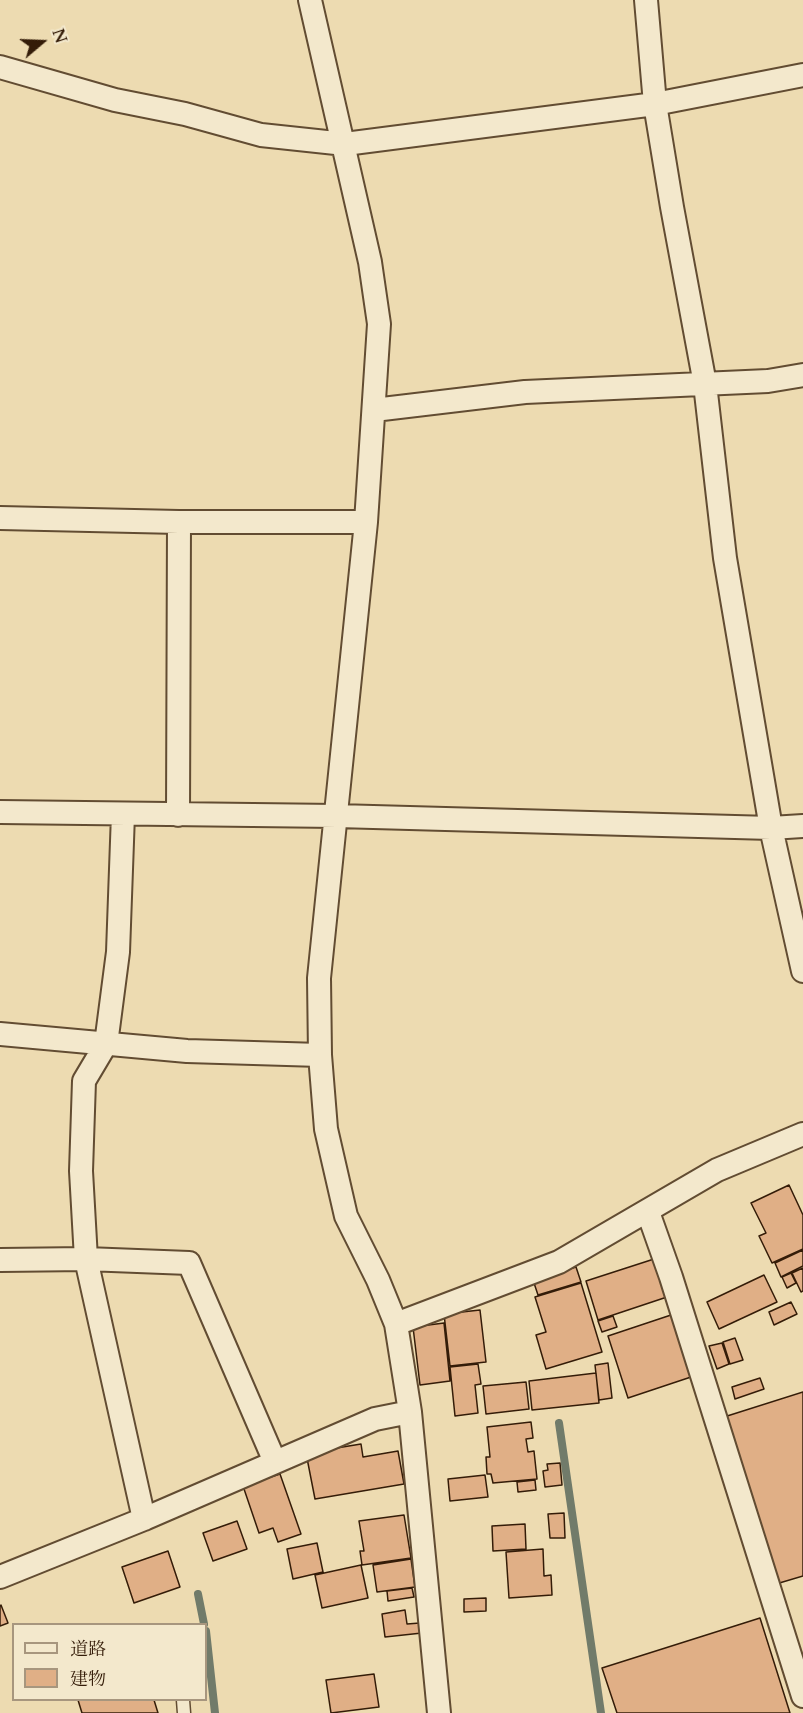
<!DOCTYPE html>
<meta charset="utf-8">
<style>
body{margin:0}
#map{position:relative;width:803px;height:1713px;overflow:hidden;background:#eddbb1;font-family:Cardo,"Noto Serif JP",serif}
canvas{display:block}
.legend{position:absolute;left:12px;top:1623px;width:195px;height:78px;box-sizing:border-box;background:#f3e8cc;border:2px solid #a7967e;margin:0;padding:8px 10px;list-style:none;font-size:18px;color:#341c08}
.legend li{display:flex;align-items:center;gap:12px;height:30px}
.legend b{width:30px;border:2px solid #a7967e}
.north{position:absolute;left:12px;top:12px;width:60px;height:60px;-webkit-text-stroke:4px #f3e8cc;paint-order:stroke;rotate:71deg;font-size:16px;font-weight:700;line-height:24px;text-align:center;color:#341c08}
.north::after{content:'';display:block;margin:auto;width:21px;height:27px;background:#341c08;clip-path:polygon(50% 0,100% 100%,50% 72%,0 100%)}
</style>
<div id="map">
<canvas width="803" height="1713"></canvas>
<ul class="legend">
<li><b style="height:8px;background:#f3e8cc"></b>道路</li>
<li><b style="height:16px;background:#e0af86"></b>建物</li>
</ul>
<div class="north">N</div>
</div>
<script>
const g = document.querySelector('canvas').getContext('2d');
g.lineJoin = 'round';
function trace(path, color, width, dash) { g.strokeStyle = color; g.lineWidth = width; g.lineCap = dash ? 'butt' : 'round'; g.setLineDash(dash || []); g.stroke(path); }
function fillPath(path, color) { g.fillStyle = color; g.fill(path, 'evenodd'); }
trace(new Path2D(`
 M559,1423l42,290
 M198,1594l6,30
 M206,1631l9,82`), '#717b6a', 8);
const building = new Path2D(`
 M789,1185l14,30v34l-31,14 -13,-27 7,-3 -15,-30z
 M803,1250v16l-22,11 -6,-14z
 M654,1259l13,38 -69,23 -12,-39z
 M576,1267l5,15 -43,13 -5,-15z
 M803,1268v23l-2,1 -9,-19z
 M791,1273l5,10 -9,5 -5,-11z
 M764,1275l13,27 -58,27 -12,-27z
 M581,1283l21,69 -56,17 -10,-34 10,-3 -11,-35z
 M791,1302l6,12 -23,11 -5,-13z
 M480,1310l6,52 -36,4 -6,-52z
 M671,1315l20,62 -63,21 -20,-62z
 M613,1316l4,11 -15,5 -4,-11z
 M444,1323l6,58 -30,4 -7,-58z
 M735,1338l8,22 -13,4 -7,-22z
 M722,1343l7,21 -12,5 -8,-23z
 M608,1363l4,35 -13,2 -4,-35z
 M478,1364l3,20 -6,1 3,28 -23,3 -5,-49z
 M596,1373l3,30 -67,7 -3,-29z
 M760,1378l4,11 -29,10 -3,-12z
 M526,1382l3,27 -43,5 -3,-28z
 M803,1392v184l-27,8 -52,-167z
 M531,1422l2,16 -7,1 2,13 6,-1 3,28 -44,4 -2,-9h-4l-1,-17h4l-3,-30z
 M361,1444l2,13 35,-6 6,33 -89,15 -9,-46z
 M560,1463l2,22 -17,2 -2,-16 5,-1 -1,-6z
 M280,1474l21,60 -23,8 -5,-14 -14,5 -16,-47z
 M485,1475l3,22 -38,4 -2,-22z
 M535,1480l1,10 -18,2 -1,-10z
 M564,1513l1,25h-15l-2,-24z
 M404,1515l7,43 -49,7 -2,-14h4l-5,-30z
 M237,1521l10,28 -34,12 -10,-28z
 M525,1524l1,25 -33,2 -1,-25z
 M317,1543l6,29 -30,7 -6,-30z
 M543,1549l1,27 7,-1 1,20 -43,3 -3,-46z
 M168,1551l12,36 -46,16 -12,-36z
 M411,1559l4,28 -38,5 -4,-27z
 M361,1565l7,33 -46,10 -7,-33z
 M412,1588l2,9 -26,4 -1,-10z
 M486,1598v13l-22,1v-13z
 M1,1605l7,18 -8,3v-20z
 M405,1610l2,14 13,-1 2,10 -37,4 -3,-23z
 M760,1618l30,95h-173l-15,-45z
 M374,1674l5,33 -48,6 -5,-33z
 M78,1700h76l4,13h-76z`);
fillPath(building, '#e0af86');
trace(building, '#341c08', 1.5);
const lane = new Path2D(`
 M183,1700l1,13`);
const street = new Path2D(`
 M310,0l60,262 9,62 -13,198 -47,456 1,77 6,74 20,87 32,64 18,44 14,88 29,301
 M646,0l9,104 17,103 33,177 20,174 46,270 32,-2
 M0,67l115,33 70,14 76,21 84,9 310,-40 148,-29
 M374,410l151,-18 243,-11 35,-6
 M0,518l179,4h187
 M0,812l337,4 434,12 32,143
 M123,814l-5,138 -12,92 -22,37 -3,90 5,88 58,260
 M178,815l1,-293
 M0,1034l187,17 133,4
 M648,1212l23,65 132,419
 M0,1260l86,-1 103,4 86,199
 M396,1324l163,-62 158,-92 86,-36
 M0,1577l144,-58 231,-100 35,-7`);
trace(lane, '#624c32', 15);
trace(street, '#624c32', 26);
trace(lane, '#f3e8cc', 12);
trace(street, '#f3e8cc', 22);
</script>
